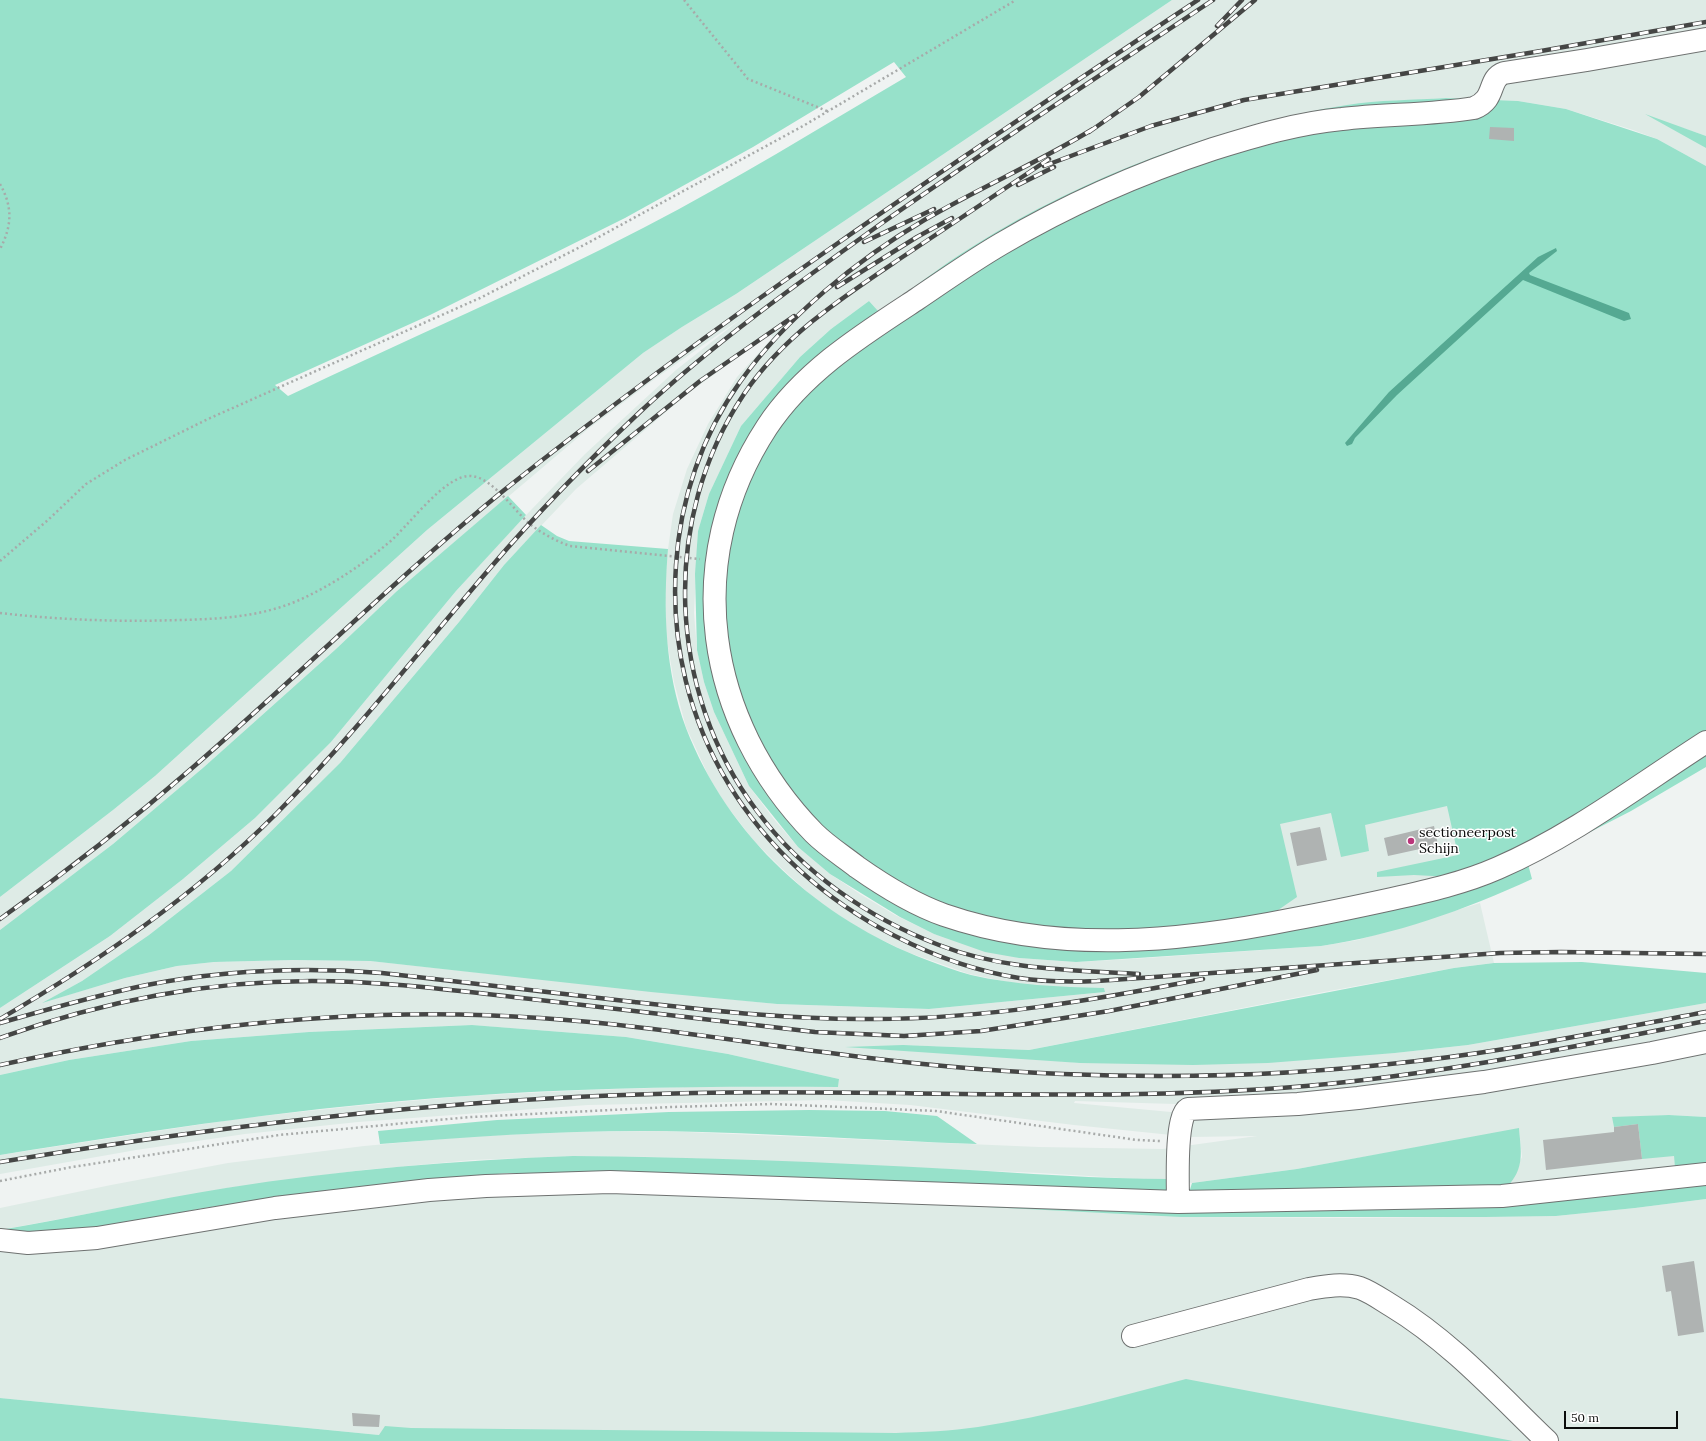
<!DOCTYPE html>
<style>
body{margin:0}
#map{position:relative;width:1706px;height:1441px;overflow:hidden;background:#eff3f2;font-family:Lora,serif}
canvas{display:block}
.scale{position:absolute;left:1564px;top:1411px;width:114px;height:18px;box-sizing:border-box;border:2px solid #0b0c0b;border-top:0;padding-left:5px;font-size:12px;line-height:14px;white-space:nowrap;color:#0b0c0b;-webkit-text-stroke:3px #fff;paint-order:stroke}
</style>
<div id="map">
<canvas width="1706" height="1441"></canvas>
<div class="scale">50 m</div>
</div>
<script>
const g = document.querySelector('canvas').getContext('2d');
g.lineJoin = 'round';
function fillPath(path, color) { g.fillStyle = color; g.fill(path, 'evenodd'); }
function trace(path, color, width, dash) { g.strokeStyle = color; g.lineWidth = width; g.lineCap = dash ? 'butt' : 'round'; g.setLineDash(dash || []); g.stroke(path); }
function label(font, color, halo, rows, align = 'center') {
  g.font = font + ' Lora,serif'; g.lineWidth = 3; g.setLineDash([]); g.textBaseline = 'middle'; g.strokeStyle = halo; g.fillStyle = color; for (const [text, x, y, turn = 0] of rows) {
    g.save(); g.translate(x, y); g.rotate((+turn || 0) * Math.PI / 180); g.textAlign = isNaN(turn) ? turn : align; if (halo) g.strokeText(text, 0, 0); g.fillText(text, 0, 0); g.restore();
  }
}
fillPath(new Path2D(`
 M1172,0h534v136l-23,-8 11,12 12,8v18l-49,-27 -24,-9 -67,-21 -48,-8 -72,-3 -98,7 -242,72 -59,27 -72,41 -96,67 -10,-11 -38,28 -31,28 -59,69 -32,68 -11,37 -4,82 3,37 7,32 10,30 35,74 24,32 25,29 32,27 30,20 35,21 39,19 85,24 57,4 56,-3 189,-13 37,-6 122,-37 14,60 -40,5 -130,24 -295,58 -126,-5 177,18 315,-10 73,-8 238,-42v28l-232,44 -218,26 -81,3 -100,-3 -1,2 97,9 120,-4 179,-12 236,-47v68l-37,-2 -57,3 26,6 36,32 1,13 -168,18 15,-30 -3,-28 -222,40 -105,14 -21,-4h-34l-97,-6 -382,-16 -85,-1 -100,4 -110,10 -135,18 -228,42v-22l111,-23 117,-22 136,-17 111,-10 101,-4 87,-1 376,16 124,2 94,-13 -66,1 -117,-12 -164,-20 -84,-5 -238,5 -230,17 -113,12 -109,16 -136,24v-19l243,-37 112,-12 111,-10 121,-6 131,-4 120,1 1,-8 -111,-25 -102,-17 -155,-12 -162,7 -118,9 -122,19 -69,15v-67l110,-72 73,-57 72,-61 76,-76 125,-151 48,-53 81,-84 91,-84 66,-52 -86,60 -68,51 -191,162 -61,58 -132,118 -91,77 -113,86v-33l113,-87 42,-34 272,-246 216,-177 39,-26 54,-33zM770,334l3,3 -36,40 -29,47 -21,45 -14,45 -5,35 -3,35 1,51 8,47 12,45 23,50 14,24 31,40 25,25 37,34 45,30 46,22 62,22 44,9 32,4 59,1 1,4 -176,17 -152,-5 -407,-43 -77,-1 -79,2 -37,4 -52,12 -81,24 38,-21 67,-46 82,-64 109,-108 119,-141 45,-57 72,-76 111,-95z
 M1455,800l12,73 -199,44 -12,-102z
 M681,1191l513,26 149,1 213,-2 79,-8 71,-9v242h-1179l-148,-6 -379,-37v-153l179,-15 258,-34z`), '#deebe6');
fillPath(new Path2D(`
 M0,0h1172l-436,294 -54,33 -39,26 -216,177 -272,246 -42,34 -113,87zM894,62l12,15c-87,51 -172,104 -261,150 -117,61 -238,112 -357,169l-13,-11 155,-70 195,-97 128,-71z
 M1446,98l72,3 48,8 91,30 49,27v568l-138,88 -65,37 -36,14 -16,4 -37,-2 -37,2v-5l81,-17 -11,-49 -82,19 4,26 -28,6 -10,-44 -51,11 17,73 -29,20 -61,10 -52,5h-58l-90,-7 -81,-25 -35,-19 -34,-23 -27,-22 -28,-31 -25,-34 -21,-34 -14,-33 -17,-64 -2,-72 8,-46 17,-50 24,-42 -15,-2c-11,23 -25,47 -32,71 -28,92 -20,192 34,272 39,58 94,111 158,139 9,4 18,6 27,10 11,4 22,10 33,13 13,3 28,3 42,5 52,7 104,6 156,3 19,-1 38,-2 56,-5 26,-4 51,-11 77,-16 62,-12 127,-20 186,-45 75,-32 143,-83 212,-128v20l-75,44 -103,53 4,15c-67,31 -138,56 -211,67l-245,16 -57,-4 -34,-6 -51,-18 -34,-17 -70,-43 -32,-27 -49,-61 -35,-74 -10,-30 -7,-32 -2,-76 3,-43 11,-37 32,-68 59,-69 31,-28 38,-28 10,11c32,-22 63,-47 96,-67 108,-68 246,-120 372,-140 32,-5 66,-5 99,-7z
 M1645,114l61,22v12z
 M508,496l18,19 -70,76 -125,151 -76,76 -72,61 -73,57 -110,72v-78l113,-86 91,-77 132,-118 61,-58z
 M541,525l16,11 12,5 99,8c-5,60 -3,122 18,179 42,109 133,191 241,232 14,5 29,11 44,15 44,10 88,12 133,13l1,4 -176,17 -152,-5 -126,-12 -281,-31 -77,-1 -79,2 -37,4 -52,12 -83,25 40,-22 67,-46 82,-64 109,-108 119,-141 45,-57z
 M1582,962l124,11v30l-238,42 -73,8 -127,10 -75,2 -113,-2 -235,-16 58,-2 126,5 425,-82 40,-5z
 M472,1025l154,12 102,17 111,25 -1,8c-124,-1 -248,0 -372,9 -156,10 -311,34 -466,59v-80l69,-15 122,-19 118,-9z
 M809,1110l76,1 52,5 40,28c-105,-4 -210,-11 -314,-13 -95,-1 -189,5 -283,13l-2,-13 119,-11 172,-8z
 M1669,1115l37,2v49l-31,3 -1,-13 -32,3 -4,-35 -24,3 -2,-10z
 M1519,1128c2,24 6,40 -12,59l-319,9 4,-13 105,-14z
 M573,1156c126,1 252,6 378,13 73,4 147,10 220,10l-3,11 -8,6 -566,-22 -86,-1 -89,8 -112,12 -109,16 -79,17 -49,6h-70v-2c76,-13 151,-30 226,-42 115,-18 231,-28 347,-32z
 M1706,1183v16l-71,9 -79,8 -71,1h-304l-233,-12 1,-3z
 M1186,1379l327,62h-1513v-43l379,37 6,-9 26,2 485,5c27,-1 55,-2 82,-6 71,-11 139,-30 208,-48z`), '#97e1ca');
fillPath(new Path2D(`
 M1556,248l1,3 -28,22 1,2 99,38 2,6 -7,2 -101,-41 -126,115 -42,43 -3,6 -5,2 -2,-3 44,-51 149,-135z`), '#55a992');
fillPath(new Path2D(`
 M1490,127l24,1v13l-25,-2z
 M1434,826l4,19 -50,11 -4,-18z
 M1320,827l7,33 -30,6 -7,-33z
 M1638,1124l4,35 -96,11 -3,-30 71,-8v-5z
 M1694,1261l10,71 -26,4 -7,-45 -5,1 -4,-26z
 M352,1413l28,2 -1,12 -26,-1z`), '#afb3b2');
const minor = new Path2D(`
 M1706,39l-119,21 -83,13c-17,6 -7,26 -30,35 -43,7 -88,6 -132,11 -44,4 -87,17 -129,30 -73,24 -146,56 -212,95 -29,17 -56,36 -84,55 -55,36 -113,72 -150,128 -87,133 -62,294 47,406 13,13 29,23 43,34 27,19 56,37 87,48 113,39 236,27 350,4 33,-6 66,-13 98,-20 36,-8 72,-16 106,-31 74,-32 141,-83 208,-126
 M1178,1202c0,-16 -3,-86 10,-93l110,-5 60,-6 126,-16 168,-29 54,-11
 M0,1240l28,3 69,-5 178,-30 154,-18 57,-4 124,-4 568,20 324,-6 204,-22
 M1133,1336l176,-47c17,-3 34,-6 51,-1 11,4 22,12 32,18 58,35 106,88 155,135`);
trace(minor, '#6e7170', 24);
trace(new Path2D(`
 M684,0l64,79 79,32
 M0,184c13,23 12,42 0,65
 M0,561l48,-41 38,-36 39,-24 83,-41 272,-121 104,-53 219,-119 213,-126
 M0,613c60,7 119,9 180,7 40,-1 79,-3 117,-19 32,-14 62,-34 89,-56 21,-16 59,-72 86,-69 22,3 42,35 59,49 12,9 25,16 39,21l130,13
 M0,1181l72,-14 207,-32 191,-18 202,-10 100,-3 164,7 201,29 23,1`), '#a7aaa9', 2.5, [2, 3]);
trace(minor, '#fff', 22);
const rail = new Path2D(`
 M1217,26l25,-26
 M1093,129c-54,33 -112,58 -167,90 -68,40 -140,98 -186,163 -38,53 -60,118 -64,183 -11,161 78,299 219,371 39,20 80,35 124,42 25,4 52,4 78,3l403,-28 61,-1 145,2
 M1089,132l50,-35 116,-97
 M1049,159c-49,33 -99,66 -148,99 -58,39 -117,77 -157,136 -84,125 -77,298 13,417 45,61 111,107 182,134 64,25 132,25 200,29
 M1044,166l107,-40 93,-26 297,-49 165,-29
 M1018,185l36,-18
 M864,242l70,-33
 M837,287l80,-50 35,-19
 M588,471l112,-90 94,-65
 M0,919c66,-47 130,-97 191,-150 105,-91 204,-190 312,-278 222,-177 459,-334 695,-491
 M0,1019c99,-58 194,-123 276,-205 77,-78 144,-164 215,-247 47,-55 98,-107 150,-156 71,-66 149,-122 227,-178 113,-80 230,-156 345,-233
 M0,1023c49,-14 97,-28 147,-38 78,-15 157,-18 235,-12 84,9 168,19 252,29 80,9 159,18 240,17 111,0 220,-19 329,-40
 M0,1038c100,-36 206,-57 312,-57 74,0 146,10 219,18 95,11 189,22 284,33l89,4 77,-5 128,-20 208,-41
 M0,1065c177,-39 359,-60 540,-47 95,6 189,22 283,34 80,11 160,19 240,22 118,5 237,1 354,-13 97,-11 193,-31 289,-49
 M0,1162c230,-38 461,-65 694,-69 204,-4 409,10 612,-7 135,-12 267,-39 400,-65`);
trace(rail, '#454645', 4.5);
trace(rail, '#fff', 3, [9]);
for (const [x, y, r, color] of [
 [1411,841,4,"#ba357a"]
]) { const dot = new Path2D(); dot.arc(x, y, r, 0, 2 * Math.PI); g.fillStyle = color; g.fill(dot); trace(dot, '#fff', 1.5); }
label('14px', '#0b0c0b', '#fff', [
 ["sectioneerpost",1419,833],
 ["Schijn",1419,849]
], 'left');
</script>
